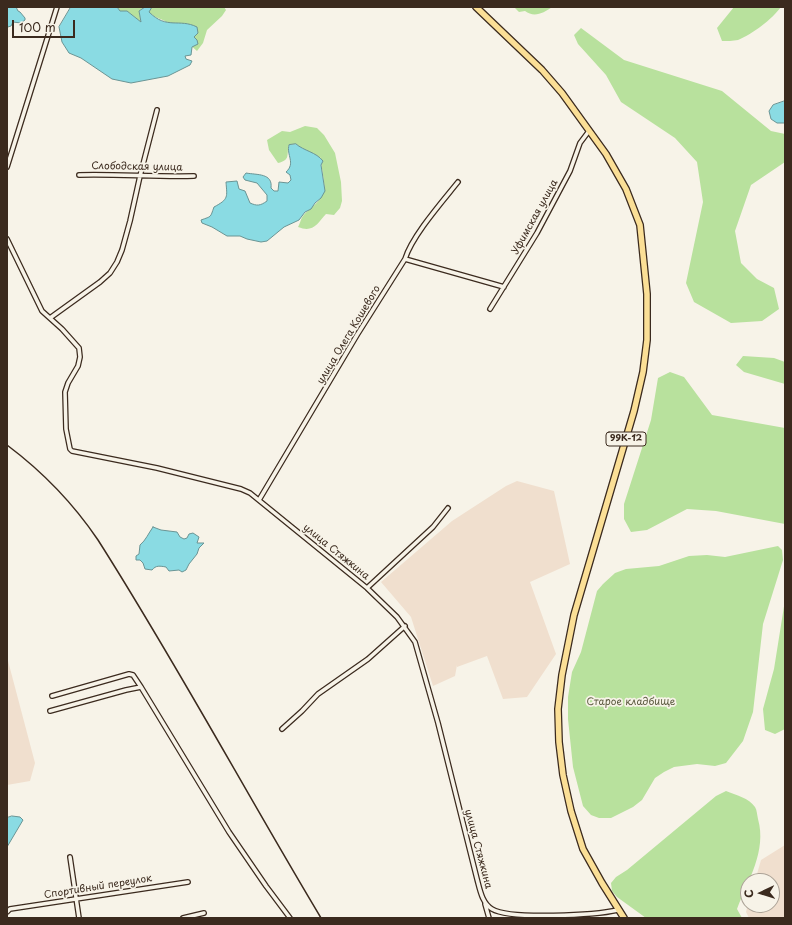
<!DOCTYPE html>
<meta charset="utf-8">
<style>
body{margin:0}
#map{position:relative;width:792px;height:925px;overflow:hidden;background:#f7f3e8;font-family:"Playpen Sans",sans-serif}
canvas{display:block}
.frame{position:absolute;inset:0;border:8px solid #3b2a1e;pointer-events:none}
.north{position:absolute;left:740px;top:873px;width:40px;height:40px;box-sizing:border-box;background:#f7f3e8;border:1px solid #aca397;border-radius:50%;rotate:266deg;font-size:11px;font-weight:700;line-height:16px;text-align:center;color:#3b2a1e}
.north::after{content:'';display:block;margin:auto;width:14px;height:18px;background:#3b2a1e;clip-path:polygon(50% 0,100% 100%,50% 72%,0 100%)}
.scale{position:absolute;left:12px;top:20px;width:63px;height:18px;box-sizing:border-box;border:2px solid #3b2a1e;border-top:0;padding-left:5px;font-size:12px;line-height:14px;white-space:nowrap;color:#3b2a1e;-webkit-text-stroke:3px #f7f3e8;paint-order:stroke}
</style>
<div id="map">
<canvas width="792" height="925"></canvas>
<div class="frame"></div>
<div class="north">С</div>
<div class="scale">100 m</div>
</div>
<script>
const g = document.querySelector('canvas').getContext('2d');
g.lineJoin = 'round';
function fillPath(path, color) { g.fillStyle = color; g.fill(path, 'evenodd'); }
function trace(path, color, width, dash) { g.strokeStyle = color; g.lineWidth = width; g.lineCap = dash ? 'butt' : 'round'; g.setLineDash(dash || []); g.stroke(path); }
function label(font, color, halo, rows, align = 'center') {
  g.font = font + ' "Playpen Sans",sans-serif'; g.lineWidth = 3.5; g.setLineDash([]); g.textBaseline = 'middle'; g.strokeStyle = halo; g.fillStyle = color; for (const [text, x, y, turn = 0] of rows) {
    g.save(); g.translate(x, y); g.rotate((+turn || 0) * Math.PI / 180); g.textAlign = isNaN(turn) ? turn : align; if (halo) g.strokeText(text, 0, 0); g.fillText(text, 0, 0); g.restore();
  }
}
fillPath(new Path2D(`
 M517,481l37,10 16,73 -40,18 26,72 -29,43 -24,2 -16,-43 -30,11v-2l-2,11 -22,10 -22,-69 -30,-35 71,-61 54,-35z
 M7,657l28,106 -5,18 -23,4z
 M785,845v73h-36l-3,-6 2,-8 24,1v-24h-17l6,-21z`), '#f0dfce');
fillPath(new Path2D(`
 M117,7h27l-5,4 2,11 -14,-11h-7z
 M147,7h77l2,3 -4,6 -15,14 -4,13 -6,8c-10,-8 -18,-20 -28,-27 -8,-7 -18,-5 -22,-17z
 M514,7h38c-8,6 -18,11 -27,4l-6,1z
 M734,7h47c-9,12 -28,27 -43,33 -5,1 -11,1 -16,1l-5,-13z
 M581,28l43,32 98,31 49,40 14,3v28l-34,23 -16,46 6,32 16,16 17,9 5,21 -17,12 -31,2 -37,-21 -8,-19 17,-81 -6,-40 -22,-24 -54,-36 -15,-27 -28,-31 -4,-9z
 M305,126l12,2 7,7 11,18 6,29 1,19 -2,7 -6,7 -8,-1c-9,10 -13,19 -28,13 2,-3 3,-9 5,-11 6,-8 17,-13 21,-24 2,-6 -3,-25 -3,-34l-20,-10 -5,-4 -7,1c-3,10 2,15 -11,18l-9,-13 -2,-10 15,-9 8,1z
 M743,356l31,2 11,4v22l-41,-12 -8,-7z
 M670,372l14,5 28,38 73,13v96l-69,-13 -29,-2 -40,21 -16,2 -7,-13v-15l27,-84 7,-42z
 M778,546l4,4 1,10 -20,64 -10,88 -10,29 -17,22 -11,3 -18,-2 -23,3 -10,5 -9,6 -13,22 -9,7 -22,11h-12l-8,-3 -8,-9 -10,-39 -5,-48v-22l4,-25 9,-20 16,-61 6,-7 12,-11 11,-4 33,-3 30,-10 18,-1 18,2z
 M785,600v129l-10,5 -10,-4 -2,-21 11,-40z
 M726,791c10,4 23,7 29,16 2,3 2,8 3,12 9,32 -10,61 -21,90l5,9h-96l-29,-21 -5,-6 -1,-8 5,-6 11,-7 89,-74z`), '#b8e19d');
const water = new Path2D(`
 M7,7h9l2,4 2,1 5,6v2l-4,3 -8,-1 -2,4 -3,1z
 M71,7h46l3,4h7l14,11 -2,-11 6,-4h7l-3,5c18,18 30,6 48,15l1,6 -4,4 3,3 1,4 -6,3 -1,8 -6,1 1,3 6,2 -2,4 -22,11 -37,7 -19,-4 -31,-21 -12,-5 -7,-11 -3,-15z
 M785,101v22h-8l-6,-4 -2,-8 4,-6z
 M296,144c8,7 20,8 27,17l-2,4 4,26 -4,7 -6,5 -4,6 -6,3 -6,8 -15,7 -17,14 -6,1 -14,-3 -7,-3h-13l-15,-9 -10,-4 -1,-3c11,-4 9,-2 13,-13 15,-8 13,-10 12,-25l11,-1 2,8 6,2 5,12c7,3 10,3 17,-2v-6l-10,-12 -12,-3 -2,-3 3,-4c11,2 27,0 25,15l3,3h4l1,-9 9,1 3,-3 -1,-5 -4,-3c10,-9 0,-17 3,-27z
 M153,527l8,3 16,2 3,5 4,2 3,-1 2,-4 4,-1 6,4 -2,6h7l-5,5 -2,6 -8,10 -3,6 -4,2 -3,-2 -10,1 -3,-4c-6,-1 -10,-2 -14,3l-7,-1 -2,-6 -3,-3h-4v-4l3,-2 1,-9c6,-5 8,-11 13,-18z
 M12,816l8,1 3,3 -16,27v-29z`);
fillPath(water, '#8adbe3');
trace(water, '#6a9494', 1);
const minor = new Path2D(`
 M7,167l50,-160
 M79,175c38,-1 77,2 115,1
 M7,239l35,72 20,18 17,19 1,9 -2,9 -10,17 -3,9 1,37 4,20 2,2 85,17 84,21 9,4 117,95 30,29 18,25 23,81 39,156c3,11 5,24 15,30 18,11 104,6 126,1
 M405,259l99,28
 M490,309l47,-76 33,-62 10,-28 9,-12
 M50,318l50,-36 10,-9 7,-11 5,-12 8,-29 10,-45 17,-66
 M259,500l98,-165 48,-76c7,-23 37,-57 53,-77
 M367,588l66,-61 15,-19
 M52,696l77,-22 4,1 8,12
 M50,711l76,-21 15,-3 88,145 37,54 24,32
 M282,729l20,-18 16,-17 50,-35 37,-33
 M70,857l9,61
 M485,904l4,14
 M7,912l3,-3 178,-27
 M183,918l21,-5`);
const primary = new Path2D(`
 M476,7l66,63 20,23 44,61 20,35 14,36 7,69v46l-4,32 -9,39 -60,204 -12,60 -4,34 1,33 4,33 8,36 12,38 19,34 22,35`);
trace(minor, '#3b2a1e', 6);
trace(primary, '#3b2a1e', 8);
trace(minor, '#f7f3e8', 3.5);
trace(primary, '#fbdf96', 5.5);
trace(new Path2D(`
 M7,445c36,27 66,58 91,95 79,124 148,253 223,378`), '#3b2a1e', 1.5);
for (const [x, y, w] of [
 [626,439,40]
]) { const box = new Path2D(); box.roundRect(x - w / 2, y - 7, w, 14, 3); g.fillStyle = '#f7f3e8'; g.fill(box); trace(box, '#3b2a1e', 1); }
label('bold 9px', '#3b2a1e', null, [
 ["99К-12",626,439]
]);
label('10px', '#3b2a1e', '#f7f3e8', [
 ["Слободская улица",137,167,1],
 ["Уфимская улица",535,217,-61],
 ["улица Олега Кошевого",349,335,-59],
 ["улица Стяжкина",336,552,39],
 ["улица Стяжкина",478,849,75],
 ["Спортивный переулок",98,887,-9]
]);
label('10px', '#5a583e', '#f7f3e8', [
 ["Старое кладбище",631,702]
]);
</script>
